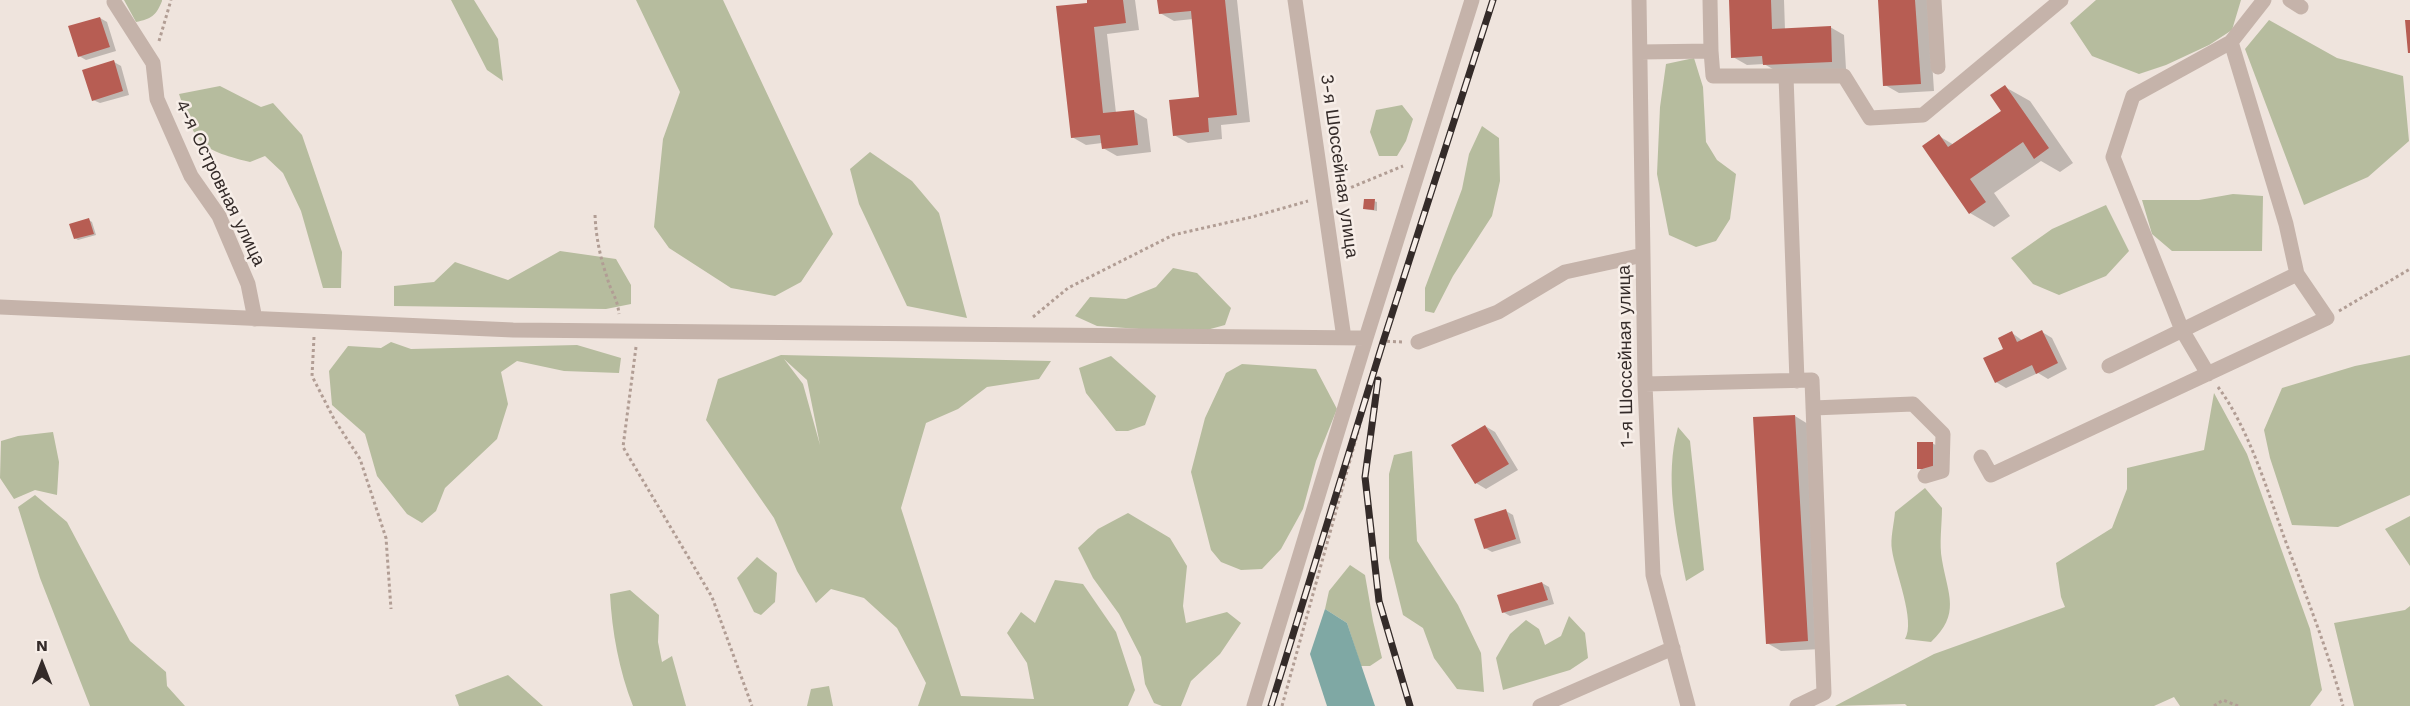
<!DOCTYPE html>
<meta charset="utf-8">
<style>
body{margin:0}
#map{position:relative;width:2410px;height:706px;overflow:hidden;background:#efe4dd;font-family:"Work Sans",sans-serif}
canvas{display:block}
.north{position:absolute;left:12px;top:634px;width:60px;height:60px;-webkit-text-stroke:4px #f7eee8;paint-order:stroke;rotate:0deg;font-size:16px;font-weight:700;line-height:24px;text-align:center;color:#342b29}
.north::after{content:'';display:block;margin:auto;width:21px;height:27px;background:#342b29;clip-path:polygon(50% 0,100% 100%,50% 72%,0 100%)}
</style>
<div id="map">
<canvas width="2410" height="706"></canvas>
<div class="north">N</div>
</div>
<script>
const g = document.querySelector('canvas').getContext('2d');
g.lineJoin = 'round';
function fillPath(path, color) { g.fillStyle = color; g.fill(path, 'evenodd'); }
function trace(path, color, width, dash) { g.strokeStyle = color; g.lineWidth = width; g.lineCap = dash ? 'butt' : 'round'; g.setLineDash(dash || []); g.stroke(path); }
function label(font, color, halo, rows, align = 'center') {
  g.font = font + ' "Work Sans",sans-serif'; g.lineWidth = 5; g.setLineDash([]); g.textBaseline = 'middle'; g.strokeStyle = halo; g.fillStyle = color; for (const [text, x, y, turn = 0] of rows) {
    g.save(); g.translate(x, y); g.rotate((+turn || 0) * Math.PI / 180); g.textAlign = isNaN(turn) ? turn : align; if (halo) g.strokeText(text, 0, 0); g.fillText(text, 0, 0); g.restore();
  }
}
fillPath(new Path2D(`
 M124,0h38v1c-6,15 -11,18 -26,21z
 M451,0h23l24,39 5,42 -16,-11z
 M636,0h87l110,234 -32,48 -26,14 -44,-8 -62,-40 -15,-21 9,-88 17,-47z
 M2096,0h145l-9,30 -23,15 -43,20 -27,9 -47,-18 -22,-33z
 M2269,20l68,38 66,18 6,65 -41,36 -64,28 -59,-156z
 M1694,58l9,29 3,55 11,18 19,14 -6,45 -14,22 -20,6 -27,-12 -12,-61 3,-67 6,-43z
 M220,86l41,21 12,-4 29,32 40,117 -1,36h-18l-22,-77 -18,-38 -18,-17 -15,6c-53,-13 -54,-19 -71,-68z
 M1402,105l11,14 -7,22 -9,15h-18l-9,-24 6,-22z
 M1482,126l17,12 1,43 -8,35 -39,60 -19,37 -9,-2v-23l37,-99 7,-35z
 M870,152l42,29 27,32 28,105 -60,-12 -48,-102 -9,-35z
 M2233,194l30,2 -1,55h-90l-20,-17 -10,-34h57z
 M2106,205l23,46 -23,25 -47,19 -26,-11 -22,-26 41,-29z
 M560,251l56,8 15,26v19l-25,5 -212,-3v-20l40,-4 21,-20 53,18z
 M1173,268l24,5 34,35 -6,17 -22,6 -63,-2 -43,-3 -22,-10 15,-19 36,2 30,-12z
 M391,342l20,7 166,-4 44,13 -2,15 -55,-2 -47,-10 -16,11 7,32 -11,35 -52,49 -9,23 -14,12 -15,-9 -30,-38 -12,-42 -33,-29 -3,-34 19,-25 33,2z
 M781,355l270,6 -12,18 -52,8 -29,22 -32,14 -25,85 60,188 73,3 -7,-36 -20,-30 14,-21 14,11 20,-43 28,4 33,48 19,58 -7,16h-210l8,-23 -29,-55 -33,-30 -33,-9 -15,14 -19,-32 -23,-53 -68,-98 12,-41zM784,359l23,21 13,65 -17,-61z
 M2410,355v140l-72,32 -46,-2 -22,-67 -6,-28 18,-42 73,-22z
 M1111,356l45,40 -11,29 -17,6h-12l-30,-38 -7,-25z
 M1242,364l74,5 21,40 -21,52 -13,48 -22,40 -19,20 -21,1 -20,-8 -10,-12 -20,-78 14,-54 21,-45z
 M2214,393l33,61 63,175 12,61 -12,16h-130l-6,-9 -20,9h-247l-2,-2 -70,2 99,-52 131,-47 -4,-10 -5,-34 56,-35 15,-39v-21l77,-18z
 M1678,427l12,14 14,129 -18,11c-10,-50 -22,-104 -8,-154z
 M53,432l6,30 -2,33 -22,-5 -21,9 -14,-21 1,-37 17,-5z
 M1412,451l5,90 41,64 23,48 3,39 -27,-3 -23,-31 -11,-30 -20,-13 -14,-57v-84l5,-19z
 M1925,488l17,20c0,17 -3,36 0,52 6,35 19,54 -11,82l-26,-3c11,-18 -10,-67 -13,-89 -2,-11 2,-26 3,-38z
 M35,495l32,27 63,119 36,31 1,14 18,20h-95l-50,-128 -22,-71z
 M1128,513l42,25 17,28 -4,40 3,17 41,-11 14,11 -21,31 -29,27 -10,25h-19l-8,-3 -9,-19 -4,-27 -22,-43 -26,-36 -15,-30 20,-19z
 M2410,516v50l-25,-37z
 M757,557l20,16 -2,29 -14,13 -7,-3 -17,-34z
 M1350,565l15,10 8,46 9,37 -12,8h-9l-14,-43 -22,-14 4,-18z
 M630,590l29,25 -1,27 4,20 10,-6 14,50h-53c-14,-36 -21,-74 -23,-112z
 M2410,606v100h-56l-20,-83 71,-13z
 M1569,616l16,17 3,25 -18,12 -67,20 -7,-32 14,-24 16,-14 13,9 6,16 16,-9z
 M508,675l35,31h-84l-4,-11z
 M829,686l4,20h-26l4,-17z`), '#b6bc9e');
fillPath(new Path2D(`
 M1325,609l22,14 28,83h-48l-17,-52z`), '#7fa8a4');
fillPath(new Path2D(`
 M1088,0h47l4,30 -32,4 9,79 17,-2 14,8 4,33 -34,4 -14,-8 -1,-5 -16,2 -14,-8z
 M1159,0h78l13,122 -29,3 1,14 -34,4 -14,-8 27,-36 -8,-80 -19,2 -14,-8z
 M1730,0h54l1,30 45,-3 14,8 2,34 -68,3 -14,-8 -17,1 -14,-8z
 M1880,0h48l6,91 -35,2 -14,-8z
 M100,18l7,4 9,29 -30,9 -7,-4z
 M114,62l7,4 8,29 -29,8 -7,-3z
 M2005,87l25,14 43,62 -13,9 -19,-11 -47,32 16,23 -16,11 -24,-14 -31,-77 15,9 49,-34z
 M1374,201l3,1v9l-12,-2z
 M89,220l3,2 4,13 -18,5 -3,-2z
 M2042,332l10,6 15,31 -19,10 -10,-6 -32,15 -10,-6 16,-49 11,8z
 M1795,416l13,8 13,225 -40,2 -14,-8z
 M1485,426l10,6 23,38 -32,19 -10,-6z
 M1932,443l7,4v25h-14l-7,-4z
 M1506,511l7,4 8,28 -29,9 -7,-4z
 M1542,583l7,4 5,17 -44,12 -7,-4z`), '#0003');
fillPath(new Path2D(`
 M1087,0h36l3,23 -32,4 9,86 31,-3 4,35 -36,4 -2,-14 -29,3 -15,-132 31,-3z
 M1157,0h68l12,115 -29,3 1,14 -36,4 -4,-36 30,-3 -8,-86 -32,3z
 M1729,0h42l1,29 59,-3 1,36 -69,3 -1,-9 -31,2z
 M1878,0h37l6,84 -38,2z
 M100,17l10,30 -32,10 -10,-31z
 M2405,20h5v33h-2z
 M114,60l9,31 -31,10 -10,-31z
 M2005,85l44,63 -15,11 -11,-17 -53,37 16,23 -17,12 -47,-68 17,-12 9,13 53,-36 -11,-16z
 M1364,199h11l-1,11 -11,-1z
 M89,218l5,16 -20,5 -5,-15z
 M2042,330l16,33 -22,11 -4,-9 -37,18 -12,-25 20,-9 -5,-11 14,-7 5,11z
 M1795,415l13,226 -42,3 -13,-227z
 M1485,425l24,39 -34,20 -24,-39z
 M1917,442h16v27h-16z
 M1506,509l10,30 -32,10 -10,-30z
 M1542,582l6,18 -46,13 -5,-18z`), '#b75d53');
trace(new Path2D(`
 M159,41l12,-41
 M1340,192l63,-26
 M595,215c1,22 5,42 12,62 4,16 10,19 12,37
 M2339,311l71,-42
 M1033,317l35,-29 105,-53 79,-18 56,-16
 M314,337l-2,39 22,43 26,40 26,79 5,71
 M1381,341l21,1
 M636,347l-13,100 89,150 40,109
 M2218,387c30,40 49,102 66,150 21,56 43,111 59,169
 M1282,706l90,-325
 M2214,706l9,-6 15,6`), '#b19d94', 3, [3, 3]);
trace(new Path2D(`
 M1295,0l49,338
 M1639,0l6,384 8,191 35,131
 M1710,0l1,51
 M1934,0l4,67
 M2290,0l11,7
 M114,2l39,61 4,36 34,77 28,40 29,68 7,35
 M1640,52l71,-1 2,25h131l26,42 53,-3 138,-115
 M1786,76l11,305
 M0,307l513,23 853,8
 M1418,342l80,-30 67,-40 78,-17
 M2109,366l188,-92 -11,-50 -55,-182 33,-42
 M2208,374l-26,-44 -69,-173 20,-61 98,-54
 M1645,384l167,-4 12,313 -27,13
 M1813,408l100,-4 30,30 -1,37 -17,5
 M1981,457l10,18 336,-157 -30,-44
 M1254,706l112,-368 106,-338
 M1540,706l133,-58`), '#c5b3aa', 15);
const rail = new Path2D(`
 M1378,380l-13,97 14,124 31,105
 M1271,706l112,-364 110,-342`);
trace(rail, '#342b29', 7);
trace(rail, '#f7eee8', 4.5, [14]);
label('18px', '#342b29', '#f7eee8', [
 ["3-я Шоссейная улица",1339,166,82],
 ["4-я Островная улица",220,183,64],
 ["1-я Шоссейная улица",1626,356,-91]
]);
</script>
